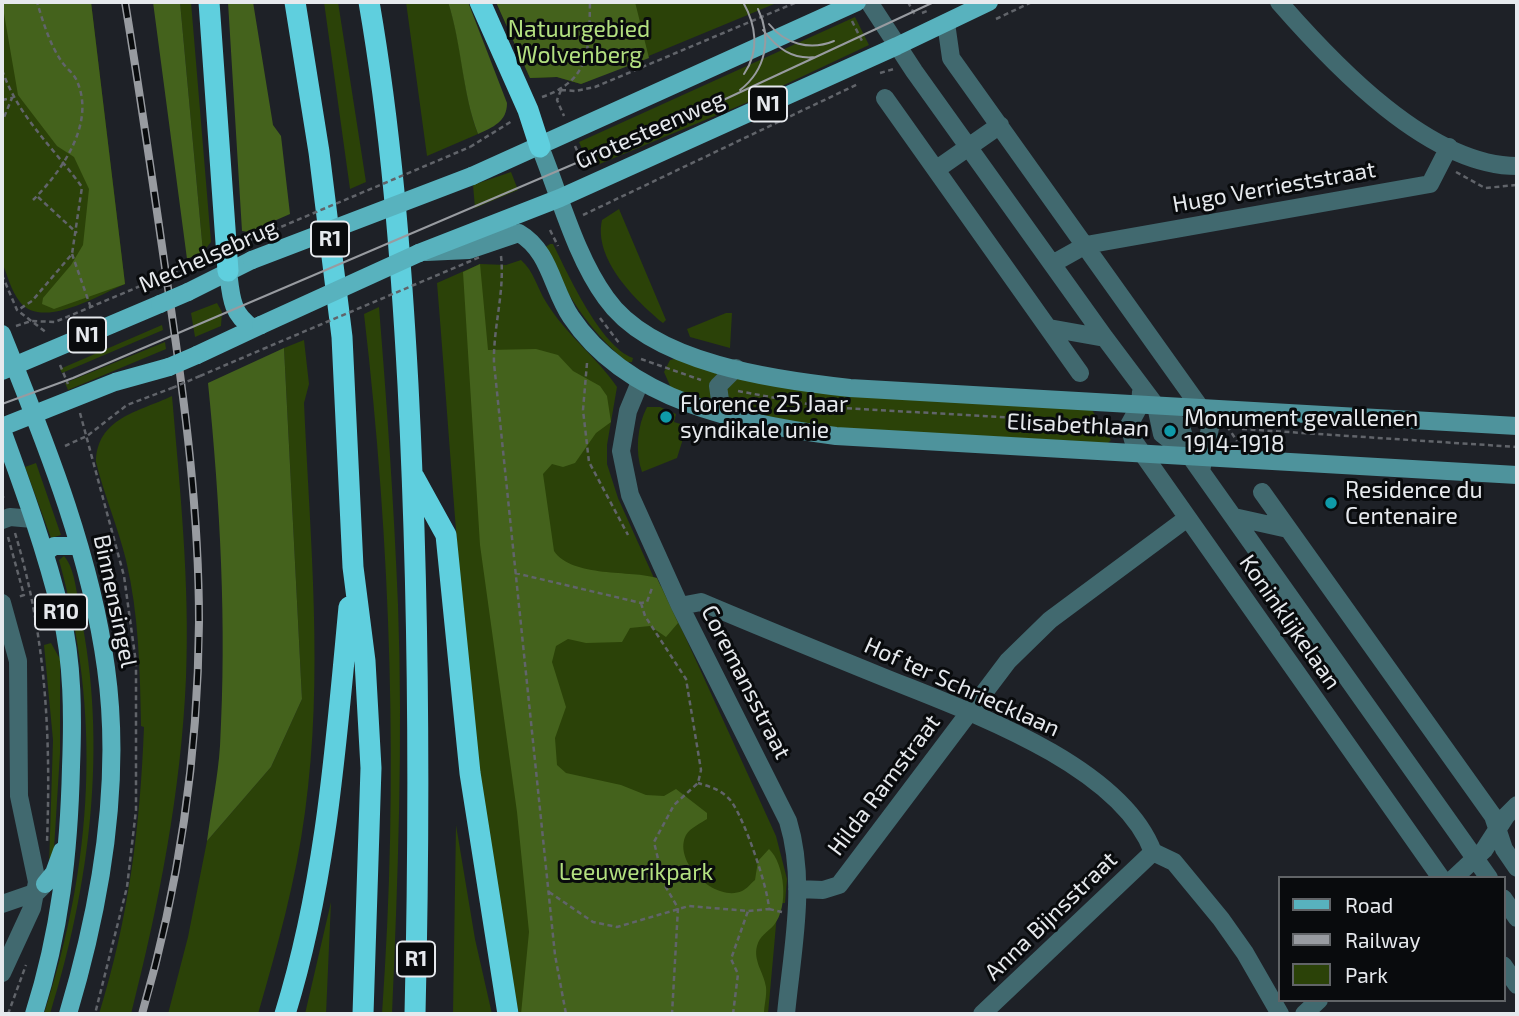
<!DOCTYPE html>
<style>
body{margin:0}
#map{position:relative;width:1519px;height:1016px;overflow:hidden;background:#1e2127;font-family:"Exo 2",sans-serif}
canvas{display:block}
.frame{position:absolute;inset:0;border:4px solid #e6e9ed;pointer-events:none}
.legend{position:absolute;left:1278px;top:876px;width:228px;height:126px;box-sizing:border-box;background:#090b0d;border:2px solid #616467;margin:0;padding:9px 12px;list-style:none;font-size:21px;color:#e6e9ed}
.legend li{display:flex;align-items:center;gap:14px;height:35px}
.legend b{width:35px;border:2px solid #616467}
</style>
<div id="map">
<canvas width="1519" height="1016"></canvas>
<div class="frame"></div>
<ul class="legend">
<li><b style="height:9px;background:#58b2be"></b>Road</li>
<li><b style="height:9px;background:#989ba0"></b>Railway</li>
<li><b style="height:19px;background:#2b4208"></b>Park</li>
</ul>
</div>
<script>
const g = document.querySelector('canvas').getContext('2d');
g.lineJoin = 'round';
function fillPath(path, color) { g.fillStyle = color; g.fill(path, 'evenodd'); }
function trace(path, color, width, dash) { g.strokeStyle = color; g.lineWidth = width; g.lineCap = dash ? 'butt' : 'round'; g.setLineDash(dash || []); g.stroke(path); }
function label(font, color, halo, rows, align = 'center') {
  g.font = font + ' "Exo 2",sans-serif'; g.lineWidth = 6; g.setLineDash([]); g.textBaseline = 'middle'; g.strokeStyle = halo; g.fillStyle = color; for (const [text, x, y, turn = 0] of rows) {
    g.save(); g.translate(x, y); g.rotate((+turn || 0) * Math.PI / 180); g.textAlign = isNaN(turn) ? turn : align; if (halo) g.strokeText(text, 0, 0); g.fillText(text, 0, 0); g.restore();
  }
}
fillPath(new Path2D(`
 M2,2h89l34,282c-26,11 -83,46 -105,18 -9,-11 -13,-28 -18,-40z
 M180,2h11l20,240 -8,10z
 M324,2h14l28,180 -16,7z
 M406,2h42c15,43 14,89 30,132l-51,22z
 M496,2h283l-198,82 -24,-7 -27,1z
 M855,17l14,28 -123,58 -156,65 -11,-26z
 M511,172l7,18 -43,18 -2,-23z
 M619,209l47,111 -3,3c-27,-22 -70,-64 -61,-103z
 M550,244h3c15,30 47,102 80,114l-1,4h-5c-39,-32 -61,-69 -83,-114z
 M521,260c13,11 16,28 25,42 20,33 50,54 71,85l-10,58v19l11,34 40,89 4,-1 114,250 11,43 -2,24h-7l-10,111h-249c-51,-240 -62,-487 -82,-731l43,-19 26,1z
 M217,303l5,9 -1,14 -26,11 -4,-24z
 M379,307c8,99 15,198 19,298 5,136 0,273 -6,409h-10c17,-231 9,-470 -18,-700z
 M726,313h6l-2,35 -40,-11 -3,-8z
 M162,325l1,5 -101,43 -2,-4z
 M304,340l5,44 -5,19c6,136 20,274 1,409 -9,69 -28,136 -47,202h-90l20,-77 19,-96 64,-74 31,-68 -18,-351z
 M165,342l1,7 -98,41 -3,-7z
 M674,359l418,51 19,30 -3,3 -273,-15c-57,-7 -110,-21 -164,-40l-7,-16 6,-12z
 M172,396c8,93 18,188 14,282 -5,114 -27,226 -55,336h-32c30,-97 41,-186 45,-287l-3,-1c-1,-56 -2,-111 -15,-166 -8,-33 -22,-65 -30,-98 1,-44 42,-50 76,-66z
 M647,407h13l16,7 -2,8 13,4 -10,32 -35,14c-7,-20 -5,-46 5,-65z
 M36,463l25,72 -10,3 -26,-71z
 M64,556c11,12 13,40 16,56 28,133 10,273 -30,402h-6c49,-152 58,-299 15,-454z
 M51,643l9,16v94l-6,96 -5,17 4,-126 -9,-95z
 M456,825l19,114 17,75h-39z
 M331,902l-5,112h-21z`), '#2b4208');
fillPath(new Path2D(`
 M2,2h89l34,282 -71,25 -12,-5 1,-6 28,-33 12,-20 6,-56 -15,-32 -17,-11 -39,-51z
 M153,2h27l23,250 -16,7z
 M228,2h25l20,123 8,11 9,78 -41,18 -7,-1z
 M448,2h20l39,101c0,19 -14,24 -29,31 -16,-42 -16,-89 -30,-132z
 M496,2h139l14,56 -68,26 -24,-7 -27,1z
 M480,264l8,86 48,-1 22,6 15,16 27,15 7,10 4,26 -15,11 -21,30 -12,4 -11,-3 -9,10 11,77c18,27 78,19 103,27l21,45 -12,14 -16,-11 -20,2 -8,14 -36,1 -18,-4 -12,7 -4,16 14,45 -11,31 2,27 9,8 55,12 25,10 18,1 12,-7 31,24v6c-6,4 -17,9 -21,16 -14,27 30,68 56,56 5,-2 9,-8 13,-11l3,-19 11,-12c16,15 20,58 5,76 -7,8 -14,10 -17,21 -4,15 7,27 9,41 1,9 -2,18 -2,27h-243l8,-82 -12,-120 -37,-267 -17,-273z
 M284,348l18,351 -31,68 -64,74c4,-31 11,-64 13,-95 7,-121 0,-243 -12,-363z`), '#44621c');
trace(new Path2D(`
 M908,2l8,15
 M922,13l5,-2
 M996,19l36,-17
 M852,21l11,22
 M2,70c17,48 51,77 80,117l-10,67 -40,47 -14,9
 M880,73l14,-4
 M561,90l14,1 20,-4 202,-85
 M561,90l-4,10 7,16
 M542,97c49,-17 47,-48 48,-95
 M2,100l10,-2 -10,24
 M575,146l10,22
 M470,147l42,-26
 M1456,172l29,16 32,-3
 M38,197l39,36
 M33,200c29,-29 64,-78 43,-121 -3,-6 -10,-11 -14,-17 -12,-17 -19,-40 -25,-60
 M583,215l275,-131
 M550,230l8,16
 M72,254l19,54
 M501,256c4,36 -8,71 -7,107l61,592 11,59
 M186,267l23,-9
 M2,275l15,35 30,23
 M600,318l19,25
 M16,326l15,-5 24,1 102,-43
 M641,359l60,21
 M587,363l-4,47 6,52 39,73
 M60,365l8,19
 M200,376l63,-27
 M738,391l86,16 249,14 32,13
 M80,413l44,163 12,87v147l-9,77 -32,127
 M1105,420l8,12
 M1227,426l10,15
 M1242,429l275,18
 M1248,442l13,-10
 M65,446l22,-10 40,-31 45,-17
 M2,493l2,7
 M15,533c31,102 36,203 32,309
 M8,537l16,58 -6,2
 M515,573l126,30 6,-1 5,-14
 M641,603l4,13 41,63 15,91 -3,13 -24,22 -20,37 10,42 14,24 -6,106
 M549,892l44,30 24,5 72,-21 59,5 21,-2c-1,-22 -25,-91 -38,-108 -9,-11 -20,-14 -33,-18
 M769,909l13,3
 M8,1014l18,-49
 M733,1014l5,-40 -7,-15 17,-48`), '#61646a', 2.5, [5, 3.5]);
trace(new Path2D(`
 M869,2l45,69 191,267 51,68 25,21 9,29 299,422
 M1279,2c55,63 150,164 238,164
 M946,23l5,35 251,352 8,18 -9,43
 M885,98l195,275
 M937,169l63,-44
 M1052,264l34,-19 344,-61 19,-37
 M1049,328l56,10
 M640,382l-12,29 -7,40 9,44 50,111 108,215c19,62 4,130 -2,193
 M1141,392l-1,13 -11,20 4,15 308,438
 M1156,406l6,28 28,22
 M722,414l-4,-28 18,-18
 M1262,492l231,324 11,33 13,19
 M1234,517l54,12
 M2,520l8,-3 23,2
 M2,603l16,58 1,135 18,86 -5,26 -30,65
 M680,606l21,-4c59,25 118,49 177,73 83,34 241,87 275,177l21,10 47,57 24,34 35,61
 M1454,878l30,-28 22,-34 11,-11
 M797,889l26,1 16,-5 169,-224 42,-41 136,-101
 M1503,898l14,20
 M2,904l35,-12 6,-6
 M1503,965l14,20
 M982,1014l171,-162
 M1304,1014l15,-14`), '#41696f', 18);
trace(new Path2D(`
 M540,147c20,49 35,108 66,151 46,66 170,82 244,90l667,38
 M426,252l43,-2 50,-17c31,18 33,56 52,84 57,85 171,107 265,119l681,39`), '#4e939c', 18);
trace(new Path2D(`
 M472,176l385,-174
 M419,253l141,-55 337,-152 92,-44
 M228,271c3,25 3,43 25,57
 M188,292l64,-32
 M2,334c43,108 88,217 104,334 16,115 -5,236 -38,346
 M197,355l64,-30
 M2,371l158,-67
 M2,427l113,-45 54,-15
 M2,430c22,60 44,121 59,183 12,50 12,103 10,154 -2,86 -11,165 -37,247
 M45,553l9,-7h25
 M45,884l9,-11 8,-22`), '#58b2be', 18);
trace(new Path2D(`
 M209,2l19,269
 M295,2l24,150 23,185 11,230 12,94 6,107 -8,246
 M369,2c22,127 32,255 39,383 11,210 12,420 7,629
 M480,2l48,108 12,37
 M414,477l32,58 24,238 38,241
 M285,1014c41,-132 51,-270 64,-407`), '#5fcfde', 21);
trace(new Path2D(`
 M743,2c13,23 17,49 1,72
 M769,24c16,20 41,27 65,17
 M763,30c14,18 29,30 53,27
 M740,90c26,-20 32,-52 18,-81
 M2,404l71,-26 646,-276 215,-100`), '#989ba0', 2);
const rail = new Path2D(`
 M125,2c16,97 30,195 44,293 16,109 30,217 30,327 -1,133 -20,265 -57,392`);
trace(rail, '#989ba0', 8);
trace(rail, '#090b0d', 5, [16]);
trace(new Path2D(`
 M250,240l220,-93
 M157,279l29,-12
 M263,349l217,-92
 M172,388l28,-12`), '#61646a', 2.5, [5, 3.5]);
trace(new Path2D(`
 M252,260l220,-84
 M160,304l28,-12
 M261,325l158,-72
 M169,367l28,-12`), '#58b2be', 18);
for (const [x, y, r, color] of [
 [666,417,7,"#0f9aa8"],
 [1170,431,7,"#0f9aa8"],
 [1331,503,7,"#0f9aa8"]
]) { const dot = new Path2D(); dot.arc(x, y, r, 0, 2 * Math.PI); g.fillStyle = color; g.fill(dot); trace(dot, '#090b0d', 2.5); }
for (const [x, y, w] of [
 [768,104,38],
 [330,239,38],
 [87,335,38],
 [61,612,52],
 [416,959,38]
]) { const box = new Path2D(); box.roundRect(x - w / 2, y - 17.5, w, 35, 5); g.fillStyle = '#090b0d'; g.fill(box); trace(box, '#e6e9ed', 2); }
label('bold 21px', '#e6e9ed', null, [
 ["N1",768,104],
 ["R1",330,239],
 ["N1",87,335],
 ["R10",61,612],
 ["R1",416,959]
]);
label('23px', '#b3e080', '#090b0d', [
 ["Natuurgebied",579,29],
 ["Wolvenberg",579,55],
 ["Leeuwerikpark",636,872]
]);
label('23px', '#e6e9ed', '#090b0d', [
 ["Grotesteenweg",650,130,-24],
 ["Hugo Verrieststraat",1274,187,-10],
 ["Mechelsebrug",208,256,-24],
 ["Elisabethlaan",1078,425,3],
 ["Binnensingel",115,601,78],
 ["Koninklijkelaan",1290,622,55],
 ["Coremansstraat",746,682,63],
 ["Hof ter Schriecklaan",962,687,24],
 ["Hilda Ramstraat",884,785,-53],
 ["Anna Bijnsstraat",1051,916,-44]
]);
label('23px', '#e6e9ed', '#090b0d', [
 ["Florence 25 Jaar",680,404],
 ["syndikale unie",680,430],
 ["Monument gevallenen",1184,418],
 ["1914-1918",1184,444],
 ["Residence du",1345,490],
 ["Centenaire",1345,516]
], 'left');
</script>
